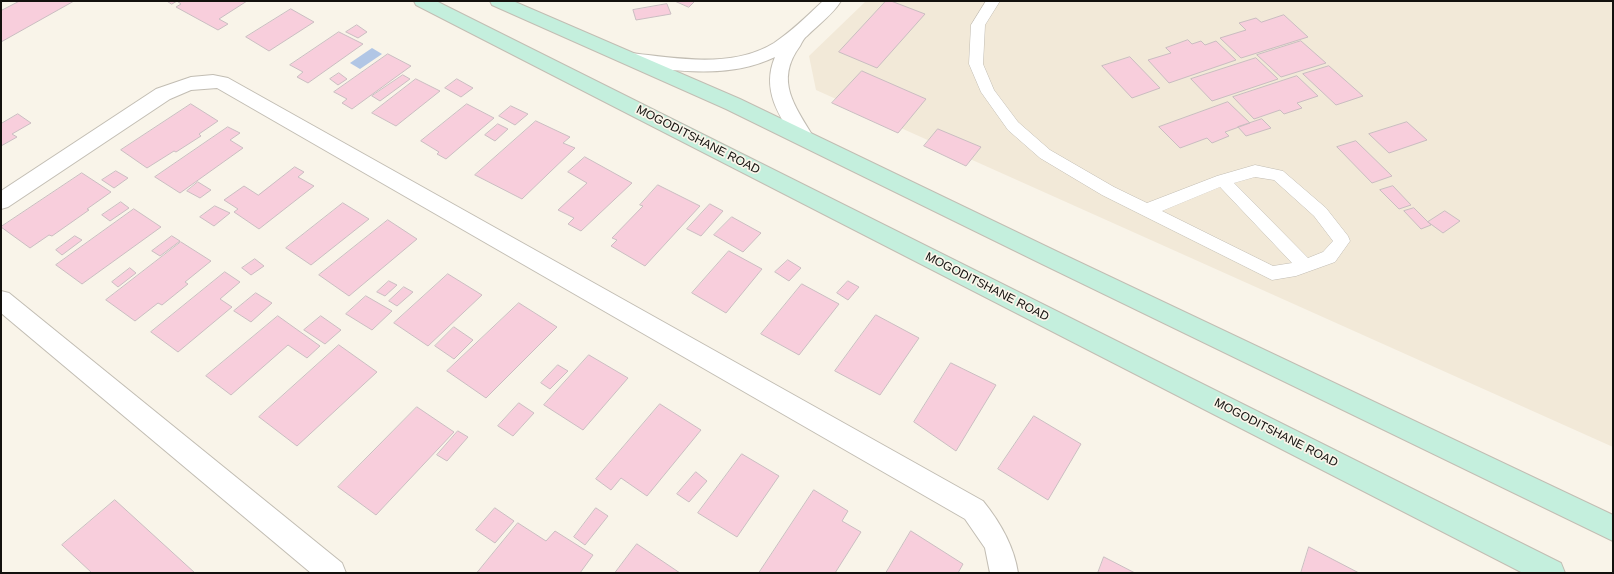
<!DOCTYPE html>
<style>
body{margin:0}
#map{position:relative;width:1614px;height:574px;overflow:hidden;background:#f9f4e9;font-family:Arial,sans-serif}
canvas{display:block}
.frame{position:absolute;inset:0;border:2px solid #13110e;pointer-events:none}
</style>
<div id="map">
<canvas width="1614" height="574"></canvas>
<div class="frame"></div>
</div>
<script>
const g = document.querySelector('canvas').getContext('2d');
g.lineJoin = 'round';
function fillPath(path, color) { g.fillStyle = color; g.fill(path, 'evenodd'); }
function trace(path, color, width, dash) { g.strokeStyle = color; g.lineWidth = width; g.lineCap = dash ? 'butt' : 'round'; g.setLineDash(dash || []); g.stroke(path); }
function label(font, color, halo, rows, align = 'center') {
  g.font = font + ' Arial,sans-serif'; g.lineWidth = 3.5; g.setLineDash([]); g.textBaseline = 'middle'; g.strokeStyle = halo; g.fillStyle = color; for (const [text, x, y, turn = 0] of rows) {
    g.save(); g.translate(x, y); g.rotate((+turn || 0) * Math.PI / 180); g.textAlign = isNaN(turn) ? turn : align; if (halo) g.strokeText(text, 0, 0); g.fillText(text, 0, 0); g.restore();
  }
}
fillPath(new Path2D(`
 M866,1h747v446l-797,-357 -7,-34z`), '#f2e9d8');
fillPath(new Path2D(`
 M372,48l10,6 -22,15 -10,-6z`), '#b1c6e5');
const building = new Path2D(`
 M20,1h54l-73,41v-31z
 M167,1h80l-28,18 9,5 -10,6 -42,-23 5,-3 -4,-3 -5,3z
 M675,1h20l-6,6z
 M886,1h5l34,13 -48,54 -38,-16z
 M667,4l4,10 -35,6 -3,-10z
 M291,9l23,13 -45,29 -23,-14z
 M1284,15l24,22 -67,21 -21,-20 26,-8 -7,-7 17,-5 5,4z
 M357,25l10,7 -9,6 -12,-6z
 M339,32l24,12 -55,39 -11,-6 6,-5 -13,-7z
 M1188,40l4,4 9,-3 4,4 11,-4 20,19 -67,23 -21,-23 23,-7 -5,-5z
 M1301,41l25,22 -45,14 -24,-22z
 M388,54l23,12 -59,43 -10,-6 5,-4 -13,-7z
 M1130,57l30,31 -28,10 -30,-32z
 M1256,58l22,21 -66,22 -21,-22z
 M1329,66l34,30 -27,9 -33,-31z
 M862,71l64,28 -28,34 -66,-30z
 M339,73l8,6 -9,6 -8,-6z
 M403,75l7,4 -30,22 -8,-5z
 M1297,76l21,20 -21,7 5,5 -18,6 -4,-4 -26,9 -21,-22z
 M416,79l24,12 -44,35 -24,-13z
 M457,79l16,9 -12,9 -16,-9z
 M1228,102l22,21 -25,9 4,4 -17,7 -5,-5 -27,10 -21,-21z
 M191,104l27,17 -19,13 2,2 -25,16 -2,-1 -27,17 -26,-18z
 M467,104l27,14 -48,41 -9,-5 2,-2 -18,-11z
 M511,106l17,8 -13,11 -16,-9z
 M18,114l13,9 -19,11 5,3 -16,9v-22z
 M1262,119l9,9 -25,8 -8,-9z
 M536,121l34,16 -7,6 12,5 -53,51 -47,-24z
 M1407,122l20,18 -38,13 -20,-19z
 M498,124l10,5 -13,12 -10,-6z
 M228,127l12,6 -10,7 13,8 -63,45 -25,-16z
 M938,129l43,18 -15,19 -42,-20z
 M1356,141l36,35 -20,7 -35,-36z
 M585,157l47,26 -51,48 -13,-7 6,-6 -16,-8 29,-27 -19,-11z
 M295,167l9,5 -6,5 16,9 -55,43 -25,-17 4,-3 -14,-9 20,-14 14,9z
 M116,171l12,7 -14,10 -12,-8z
 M82,173l29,19 -24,17 2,1 -37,26 -3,-1 -19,13 -29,-21z
 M198,182l13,8 -11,8 -13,-7z
 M658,185l42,21 -55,60 -34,-20 6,-6 -5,-2 31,-32 -3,-1z
 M1393,186l18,19 -12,4 -19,-19z
 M121,202l8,6 -19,13 -8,-6z
 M343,203l26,16 -58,46 -25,-17z
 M710,204l13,7 -22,25 -14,-7z
 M215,206l15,7 -16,13 -14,-9z
 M1414,208l17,17 -10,4 -17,-18z
 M134,209l27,18 -79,57 -26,-19z
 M1445,211l15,10 -17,12 -15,-11z
 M732,217l29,16 -18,19 -29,-17z
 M388,220l29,19 -68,57 -30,-21z
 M75,236l7,4 -20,15 -6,-5z
 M172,236l8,5 -20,15 -8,-5z
 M181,242l30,19 -26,21 3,2 -26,21 -4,-2 -23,18 -29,-21z
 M729,251l33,18 -36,44 -34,-20z
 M255,259l9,7 -13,9 -9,-7z
 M788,260l13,8 -12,13 -14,-9z
 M130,268l6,5 -18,14 -6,-5z
 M225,272l15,10 -20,17 12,8 -54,45 -27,-20z
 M448,274l34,21 -54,51 -34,-23z
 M389,281l8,4 -12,11 -8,-4z
 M848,281l11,6 -11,13 -11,-7z
 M802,284l37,20 -40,51 -38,-21z
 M404,287l9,5 -16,14 -8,-5z
 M256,293l16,10 -21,19 -17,-11z
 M366,296l26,15 -20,19 -26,-16z
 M519,303l38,24 -71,71 -39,-27z
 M876,315l43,23 -39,57 -45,-24z
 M278,316l42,30 -13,12 -19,-13 -57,50 -25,-19z
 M321,316l20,14 -16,14 -21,-14z
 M454,327l19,13 -19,19 -19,-13z
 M339,345l38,27 -80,74 -38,-29z
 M589,355l39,23 -45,52 -39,-25z
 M951,363l45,22 -40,66 -42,-29z
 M558,365l10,6 -18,18 -9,-6z
 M519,403l15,10 -21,23 -15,-10z
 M660,404l41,26 -54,66 -26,-18 -10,12 -15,-11z
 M417,407l37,25 -78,83 -38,-28z
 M1034,416l47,28 -33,56 -50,-31z
 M458,431l10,6 -21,24 -10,-6z
 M742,454l37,22 -42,61 -39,-24z
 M696,472l11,9 -18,21 -12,-8z
 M814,490l34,21 -6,10 19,11 -26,41h-76z
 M115,500l80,73h-103l-30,-28z
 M495,508l19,13 -19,22 -19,-13z
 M596,508l12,8 -23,29 -11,-8z
 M518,523l28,18 9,-10 38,24 -13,18h-103z
 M911,531l52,33 -5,9h-72z
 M637,544l43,29h-65z
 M1309,547l50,26h-58z
 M1104,557l31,16h-37z`);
fillPath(building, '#f8cedc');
trace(building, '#cabdc1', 1);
const lane = new Path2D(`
 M986,1h14l-15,24 -2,39 11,26 24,32 32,28 64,37 33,16 70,-27 38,-11 28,6 43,37 22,28 2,5 -15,21 -39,14 -24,4 -170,-85 -62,-37 -32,-28 -27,-38 -12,-28 2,-39zM1255,177l19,3 40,36 19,25 -10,11 -15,6 -74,-75zM1220,187l72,76 -19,3 -111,-55z`);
const street = new Path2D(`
 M823,1h18c-8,13 -23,24 -34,35 -3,2 -5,6 -7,10 -26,35 -5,60 14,92l-3,5 -7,2 -7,-2c-18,-27 -36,-53 -22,-86 -46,22 -97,14 -145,8l-6,-2 -3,-4 3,-4 6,-2c47,5 101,16 144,-10 18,-12 33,-27 49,-42z
 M213,75l15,3 755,423c17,21 31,45 35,72h-28l-5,-25 -20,-29 -748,-431 -26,2 -21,9 -162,108 -7,2v-18l155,-102 35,-12z
 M1,291l8,2 333,270 4,10h-35l-310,-260z`);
const secondary = new Path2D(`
 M414,1h22l1125,562 4,10h-42l-1107,-568z
 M490,1h23l227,98 318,153 555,263v26l-571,-277 -316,-155 -234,-104z`);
trace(lane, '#c2bdb3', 1);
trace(street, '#c2bdb3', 2);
trace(secondary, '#c2bdb3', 2);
fillPath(lane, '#fff');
fillPath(street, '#fff');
fillPath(secondary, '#c4efdd');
label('12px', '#13110e', '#f9f4e9', [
 ["MOGODITSHANE ROAD",698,140,27],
 ["MOGODITSHANE ROAD",987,287,27],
 ["MOGODITSHANE ROAD",1276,433,27]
]);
</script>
